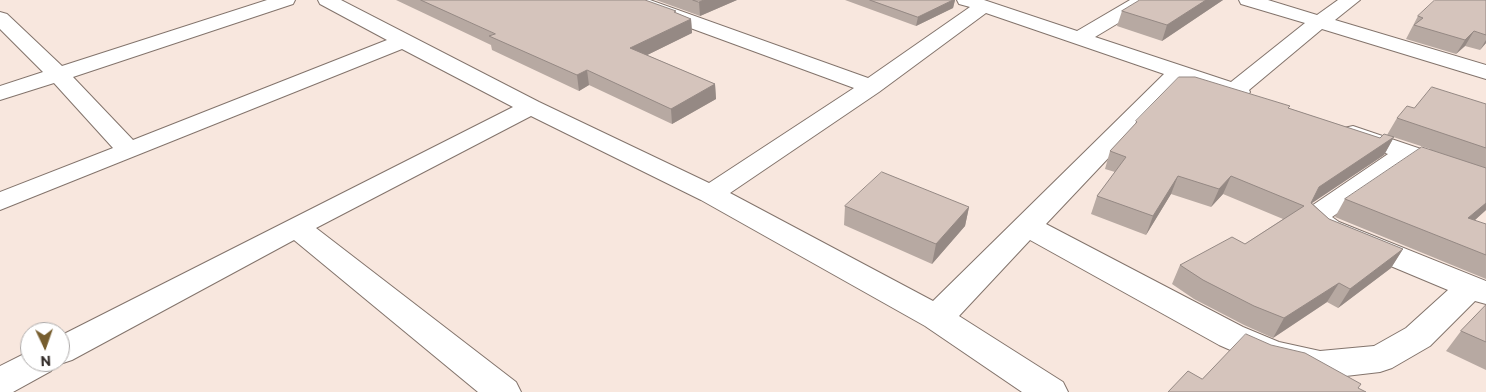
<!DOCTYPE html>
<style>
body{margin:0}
#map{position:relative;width:1486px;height:392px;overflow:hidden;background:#f8e7de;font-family:Commissioner,sans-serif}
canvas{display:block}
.north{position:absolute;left:20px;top:322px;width:50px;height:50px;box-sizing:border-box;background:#fff;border:1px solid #aeabaa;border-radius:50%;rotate:177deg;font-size:14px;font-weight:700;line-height:20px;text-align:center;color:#352e2b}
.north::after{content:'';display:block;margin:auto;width:18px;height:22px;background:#765d2e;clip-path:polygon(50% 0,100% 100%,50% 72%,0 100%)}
</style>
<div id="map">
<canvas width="1486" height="392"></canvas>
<div class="north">N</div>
</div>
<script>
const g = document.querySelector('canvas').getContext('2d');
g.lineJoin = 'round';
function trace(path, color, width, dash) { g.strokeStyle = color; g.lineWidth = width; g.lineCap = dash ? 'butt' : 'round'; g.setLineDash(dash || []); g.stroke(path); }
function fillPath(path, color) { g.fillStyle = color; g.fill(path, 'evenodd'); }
const street = new Path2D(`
 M267,0h28l-2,4 -220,73 60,63 254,-100 -67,-36 -2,-4h23l198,102 170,81 145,-95 -229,-84 -2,-4h27l218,78 102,-71 -11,-3 -2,-4h27l93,31 53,-31h22l-2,4 -55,33 136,45 74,-59 -64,-19 -2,-4h29l49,15 21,-15h22l-25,20 151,45v14l-164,-50 -73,61 1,2 -3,5 -8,2 -8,-2 -49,-17 -136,144 197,103 36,15 41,9 54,-5 32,-18 42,-38 -129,-54 -12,-10 -4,-6 7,-13 78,-53 -44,-16 -3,-5 3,-5 9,-2 133,45v17l-75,-26 -79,55 7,5 147,59v23l-11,-3 -45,45 -38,22 -12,4 -60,7 -60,-16 -41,-18 -189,-105 -71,76 104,66 5,10h-46l-97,-66 -224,-126 -170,-84 -215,112 200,154 5,10h-43l-184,-152 -222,120 -12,4 -4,-1 -5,8 -38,21h-13v-26l30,-15v11h30v-26l453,-229 -111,-58 -402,161v-18l113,-44 -59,-65 -54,17v-14l43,-14 -43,-43v-17l7,2 55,52zM986,13l178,61 -231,227 -203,-108 149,-101z`);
trace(street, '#83746c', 2);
fillPath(street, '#fff');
fillPath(new Path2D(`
 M396,0h249l46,19 1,14 -45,22 68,29 1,15 -44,25 -83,-39 -10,6 -87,-41 -1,-5z
 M656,0h81l-37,16z
 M845,0h110l-2,8 -37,18z
 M1140,0h83l-61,41 -45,-15 5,-15z
 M1486,0v43l-6,7 -15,-4 -9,8 -50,-15 12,-23z
 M1486,104v106l-12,11 12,3v55l-151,-62 10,-18 85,-50 -43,-14 10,-17 17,-10z
 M1290,106l-2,2 92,30 14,-1 -10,18 -72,48 17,16 74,30 -12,19 -53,40 -11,-6 -54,36 -29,-13 -50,-26 -22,-15 8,-19 65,-21 38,-25 -60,-25 -12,13 -40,-13 -25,41 -55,-21 6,-18 18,-24 -10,-3 5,-18 25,-26 1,-4z
 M845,206l124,1 -4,19 -33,38 -88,-39z
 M1486,305v65l-40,-19 15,-20z`), '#b7a9a2');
fillPath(new Path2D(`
 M704,0h33l-37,16 -1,-14z
 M953,0h2l-2,8 -37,18 2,-9z
 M1206,0h17l-61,41 5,-16z
 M691,19l1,14 -61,30 -1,-15z
 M1474,31l-9,15 -9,8 9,-14z
 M1486,40v3l-6,7z
 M587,70l2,15 -10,6 -2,-16z
 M715,84l1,15 -44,25 -1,-15z
 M1394,137l-10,18 -75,50 10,-18z
 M1178,176l-7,18 -25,41 7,-19z
 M1231,176l-8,18 -12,13 8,-18z
 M1486,203v7l-30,27 12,-19z
 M969,207l-4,19 -33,38 4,-20z
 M1403,249l-12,19 -53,40 12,-19z
 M1339,283l-12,19 -54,36 11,-20z`), '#958984');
const building = new Path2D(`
 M421,0h224l31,11 -2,1 17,7 -61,29 85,36 -44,25 -84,-39 -10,5 -88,-39 6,-2z
 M693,0h11l-5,2z
 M870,0h83l-35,17z
 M1140,0h66l-39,25 -45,-14z
 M1435,0h51v35l-12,-4 -9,9 -51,-15 9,-7 -5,-2z
 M1179,77h16l95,29 -2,2 92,30 4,-4 10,3 -75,50 -8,16 18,16 74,30 -53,40 -11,-6 -55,35 -30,-12 -51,-26 -23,-15 52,-28 13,7 59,-38 -73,-30 -12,13 -41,-13 -25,40 -56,-20 29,-39 -16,-6 27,-29 -1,-1z
 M1432,87l54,17v44l-89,-30 10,-12 7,2z
 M1422,147l64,21v35l-18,15 18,6v31l-141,-56z
 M882,172l87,35 -33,37 -91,-38z
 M1486,305v37l-25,-11z
 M1246,334l25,11 34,8 56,31 -3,4 8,4h-198l20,-21 14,8z`);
fillPath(building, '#d5c4bc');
trace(building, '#958984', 1);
</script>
